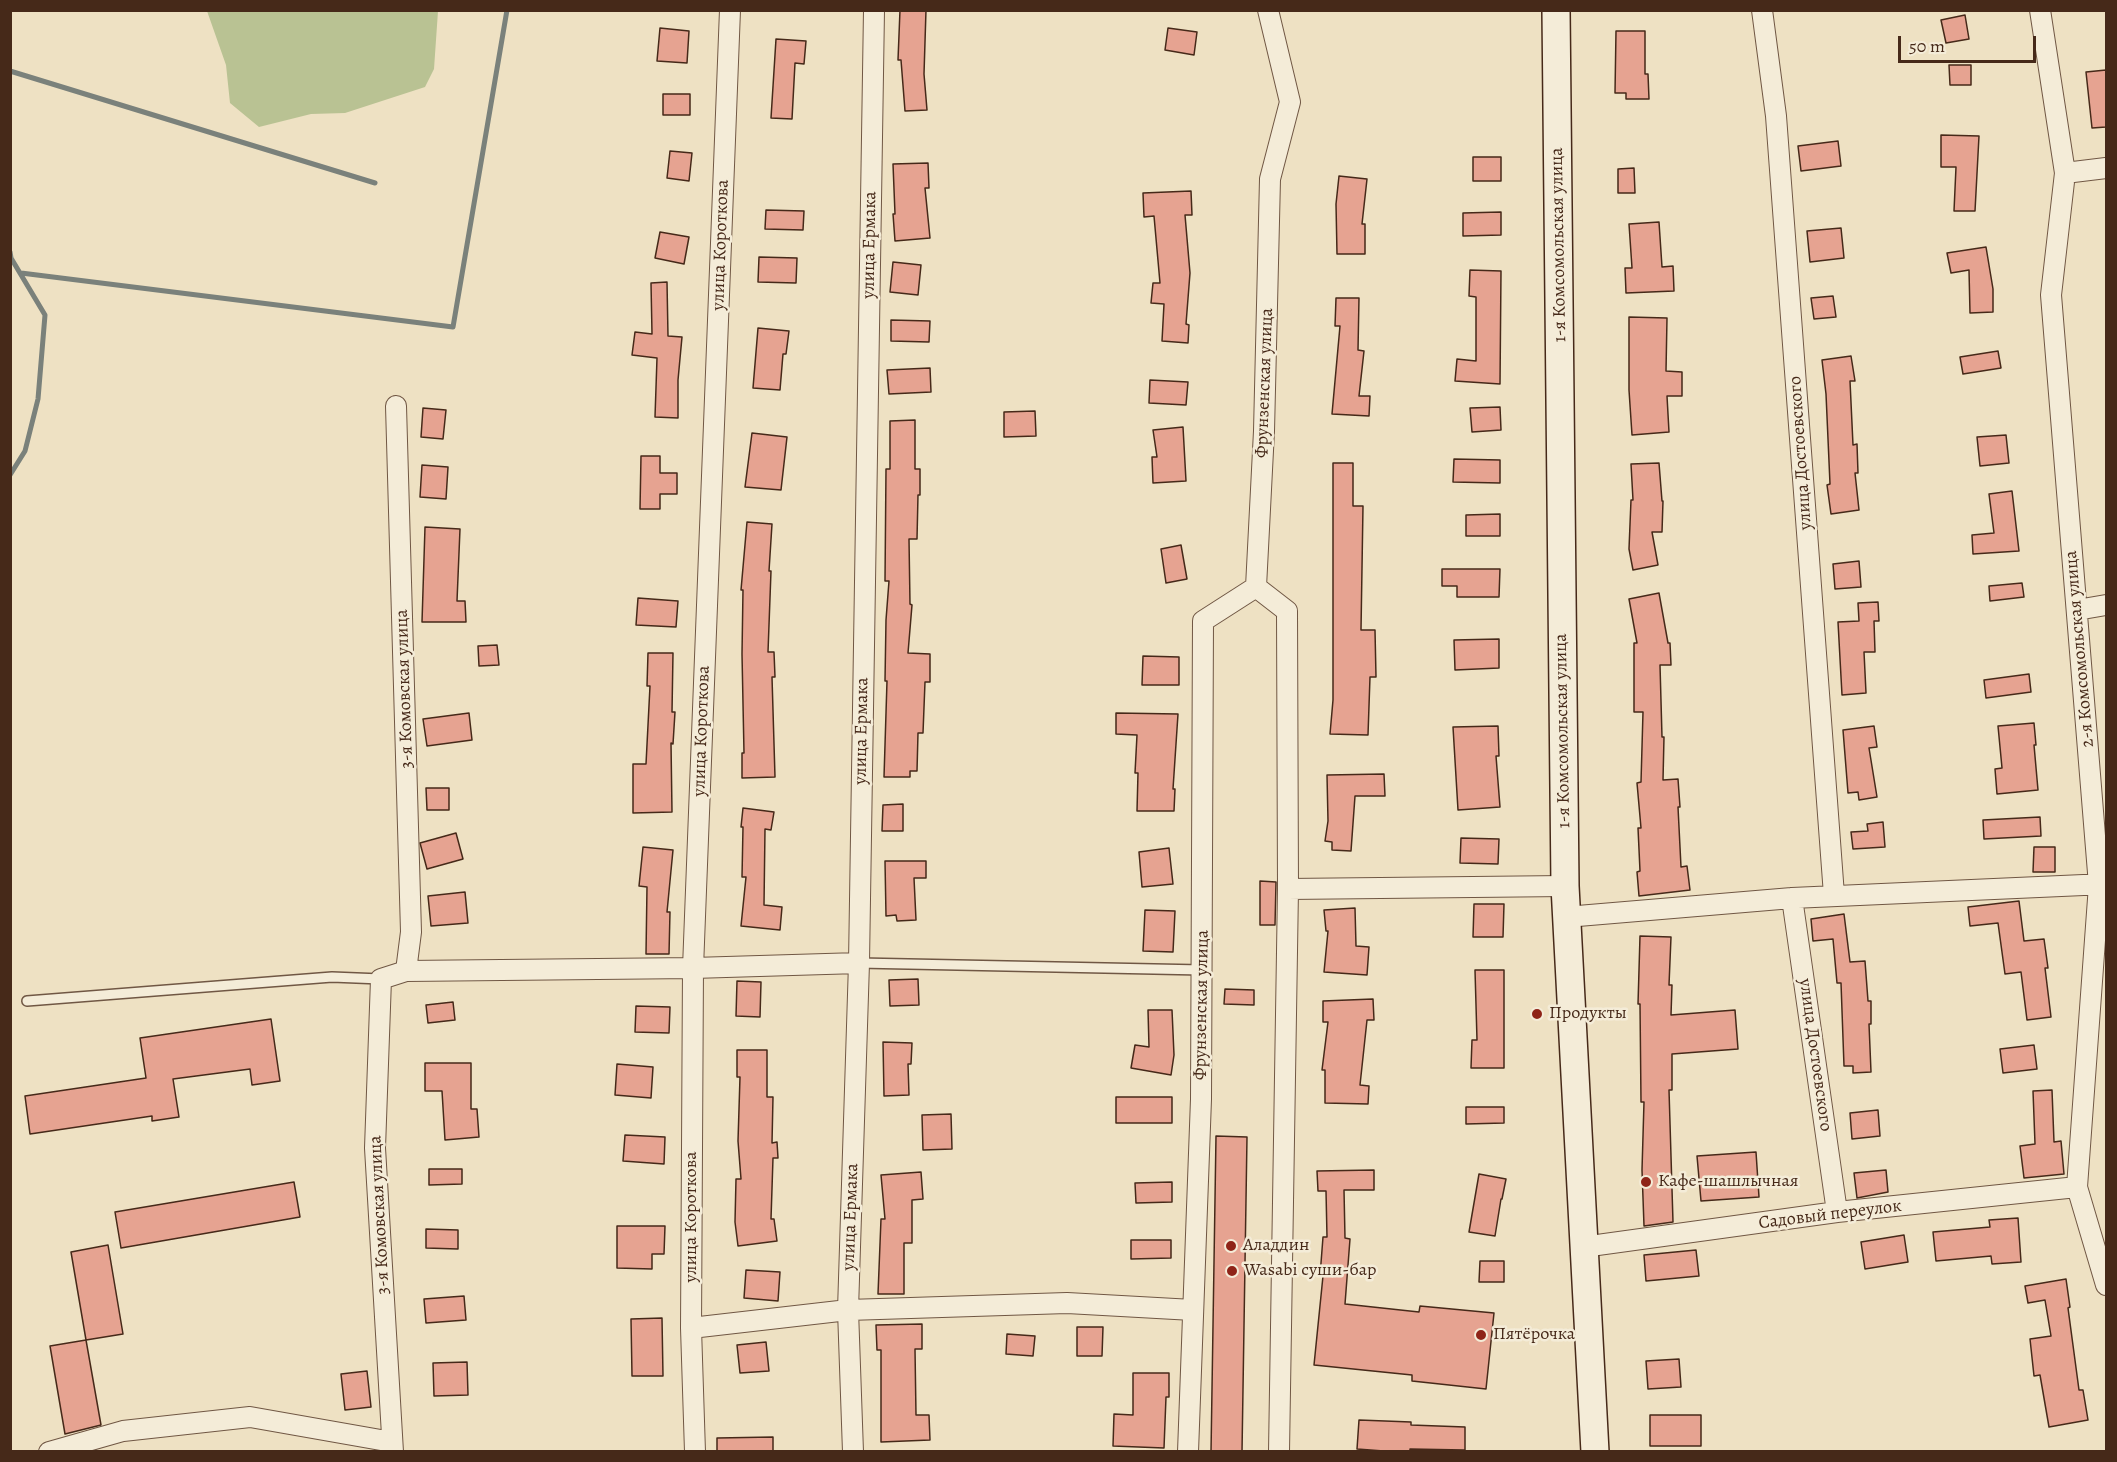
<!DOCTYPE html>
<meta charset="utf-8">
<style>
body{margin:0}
#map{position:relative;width:2117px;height:1462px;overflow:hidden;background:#eee1c3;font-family:Alegreya,serif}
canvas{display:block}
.frame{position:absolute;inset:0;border:12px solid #462919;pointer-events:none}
.scale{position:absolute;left:1898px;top:36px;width:138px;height:27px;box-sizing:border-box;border:3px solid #462919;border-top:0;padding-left:8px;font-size:18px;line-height:21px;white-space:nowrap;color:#462919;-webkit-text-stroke:4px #f4ecd8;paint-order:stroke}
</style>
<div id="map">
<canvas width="2117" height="1462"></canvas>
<div class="frame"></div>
<div class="scale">50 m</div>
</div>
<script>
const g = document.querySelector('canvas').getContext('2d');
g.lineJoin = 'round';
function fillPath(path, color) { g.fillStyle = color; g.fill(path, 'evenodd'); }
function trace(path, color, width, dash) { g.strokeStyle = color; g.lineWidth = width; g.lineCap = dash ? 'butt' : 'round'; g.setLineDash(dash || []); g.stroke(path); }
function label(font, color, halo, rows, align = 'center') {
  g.font = font + ' Alegreya,serif'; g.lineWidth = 5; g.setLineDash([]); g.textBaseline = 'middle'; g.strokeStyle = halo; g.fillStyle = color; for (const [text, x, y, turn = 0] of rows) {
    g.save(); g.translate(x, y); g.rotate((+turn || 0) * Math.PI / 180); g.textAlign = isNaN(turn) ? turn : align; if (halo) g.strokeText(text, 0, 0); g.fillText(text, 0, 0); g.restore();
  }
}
fillPath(new Path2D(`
 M207,11h231l-4,58 -9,18 -80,26 -34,1 -52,13 -29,-24 -4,-38z`), '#b9c293');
trace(new Path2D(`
 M10,71l365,112
 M10,252l1,6 34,57 -7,84 -13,52 -15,24
 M21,273l432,54 54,-317`), '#7a817b', 5);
const building = new Path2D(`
 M900,10h26l-2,64 3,36 -22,1 -4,-51h-3z
 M1965,15l4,24 -23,4 -5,-23z
 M660,28l29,3 -2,32 -30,-2z
 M1168,28l29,4 -3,23 -29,-5z
 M1616,31h29v43h3l1,25h-23v-6h-11z
 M776,39l30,2 -2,23 -9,-1 -3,56 -21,-1z
 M1949,65h22v20h-21z
 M2106,70v57l-14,1 -6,-56z
 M663,94h27v21h-27z
 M1941,135l38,1 -4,75h-21l2,-44h-15z
 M1838,141l3,25 -40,5 -3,-25z
 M670,151l22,2 -3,28 -22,-3z
 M1473,157h28v24h-28z
 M928,163l1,25h-4l5,50 -35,3 -2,-27h2l-2,-50z
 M1634,168l1,25h-17v-24z
 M1339,176l28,3 -5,45h3v30h-28l-1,-50z
 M1191,191l1,24h-7l5,58 -4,51 3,1 -1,18 -26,-2 2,-37 -13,-1 2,-20h7l-6,-67 -10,1 -1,-24z
 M766,210l38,1 -1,19 -38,-1z
 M1501,212v23l-38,1v-23z
 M1659,222l3,45 11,-1 1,25 -48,2 -1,-25h7l-3,-44z
 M1841,228l3,30 -34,4 -3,-31z
 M660,232l29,5 -5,27 -29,-6z
 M1986,247l7,42v23l-23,1 -1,-43 -18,3 -4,-20z
 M759,257l38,1 -1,25 -38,-1z
 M893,262l28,3 -3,30 -28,-3z
 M1470,270l31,1 -1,113 -45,-3 2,-22 19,2v-64l-7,-1z
 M667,282l1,54 14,1 -4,43v38l-23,-1 2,-59 -25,-3 3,-23 17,2 -1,-51z
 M1833,296l3,21 -22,2 -3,-21z
 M1336,298h23l-1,52 6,1 -5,45h11l-1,20 -37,-2 8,-88h-5z
 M1629,317l38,1 -1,53 16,1v24h-15l2,36 -37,3 -3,-45z
 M891,320l39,1 -1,21 -38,-1z
 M758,328l31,3 -3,23h-3l-3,36 -27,-2z
 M1998,351l3,17 -38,6 -3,-17z
 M1851,356l4,25h-5l3,64 4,-1 1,29h-3l4,37 -28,4 -4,-29 3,-1 -4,-90 -4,-34z
 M930,368l1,24 -42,2 -2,-24z
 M1150,380l38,2 -2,23 -37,-2z
 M1500,407l1,23 -29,2 -2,-24z
 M423,408l23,2 -3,29 -22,-2z
 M1035,411l1,25 -32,1v-25z
 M915,420v49h5v26h-2l-1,44h-8l1,65 2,1 -4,48 22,1v28h-5l-2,51h-5l-1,38h-7v6h-26l3,-96h-2l1,-61 3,-39h-4l1,-112h4v-48z
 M1183,427l3,54 -33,2 -1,-26h5l-4,-27z
 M752,433l35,4 -6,53 -36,-3z
 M2006,435l3,28 -29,3 -3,-29z
 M641,456h19v17h17v21h-17v15h-20z
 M1454,459l46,1v23l-47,-1z
 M1333,463h20v43h10l-2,124h14l1,47h-6l-2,58 -38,-1 3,-34z
 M1659,463l3,38h1l-1,31h-10l6,33 -25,5 -4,-21 2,-49h2l-2,-36z
 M422,465l26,2 -2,32 -26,-2z
 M2012,491l7,60 -46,3 -1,-19 22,-2 -5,-39z
 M1500,514v22h-34v-21z
 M747,522l25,2 -3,47h2l-3,81h6l1,25h-3l3,100 -33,1v-25h2l-2,-99 1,-64h-2z
 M425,527l35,2 -3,72h8l1,21h-44z
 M1181,545l6,34 -21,4 -5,-34z
 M1859,561l2,26 -26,2 -2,-25z
 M1442,569h58l-1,28h-42v-11h-15z
 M2022,583l2,14 -34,4 -1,-15z
 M1659,593l9,50h2l1,22h-11l2,72h2l-1,43 15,-1 2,28h-2l3,60 6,-1 3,24 -51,6 -2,-24 3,-1 -2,-43h3l-4,-45 4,-1 2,-70h-9v-69h3l-8,-44z
 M638,598l40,3 -2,26 -40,-2z
 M1878,602l1,19h-5l1,31h-11l2,41 -24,2 -4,-73 21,-1 -1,-18z
 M1499,639v29l-44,2 -1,-30z
 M497,645l2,20 -20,1 -1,-20z
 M648,653h25l-1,59h3l-2,32 -2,-1 1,69 -39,1v-49h13l4,-78h-3z
 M1143,656l36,1v28h-37z
 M2029,674l2,18 -45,6 -2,-18z
 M469,713l3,27 -45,6 -4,-27z
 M1116,713l62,1 -5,75h2l-1,22h-37l1,-38h-3l2,-38 -21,-1z
 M2034,723l2,22h-2l4,45 -41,4 -2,-25 7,-1 -4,-42z
 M1498,726l1,30h-3l4,51 -42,3 -5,-83z
 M1874,726l3,21 -8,1 8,49 -18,3 -1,-8 -10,1 -5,-63z
 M1384,774l1,22h-30l-4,55 -19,-1v-8l-7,-1 3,-20 -1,-46z
 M426,788h23v22h-22z
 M903,804v27h-21l1,-26z
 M743,808l31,4 -3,18 -6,-1 -1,76 18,2 -2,23 -39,-4 5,-49h-4l1,-50h-2z
 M2040,817l1,19 -57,3 -1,-19z
 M1883,822l2,25 -32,2 -2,-17 17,-1 -1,-7z
 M456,833l7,26 -36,10 -7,-26z
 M1461,838l38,1 -1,25 -38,-1z
 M643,847l30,3 -6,62h3l-1,42h-23l1,-67 -8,-1z
 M2034,847h21v25h-22z
 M1169,848l4,36 -31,3 -3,-35z
 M885,861h41v17h-12l2,42 -19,1 -1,-6 -10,1z
 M1260,881l16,1 -1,43h-15z
 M465,892l3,31 -37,3 -3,-30z
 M2019,901l5,40 20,-2 4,29h-3l6,49 -24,3 -6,-48 -16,2 -7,-51 -28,3 -2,-19z
 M1474,904h30l-1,33h-30z
 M1355,908l1,38 13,1 -2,28 -43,-3 4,-41h-2l-2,-21z
 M1145,910l30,1 -2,41 -30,-1z
 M1844,914l6,48 15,-1 3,40h3v23h-2l2,48 -18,1v-7h-9l-3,-83h-4l-4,-44 -20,2 -2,-22z
 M1640,936l31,1 -2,48h3l-1,30 64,-5 3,39 -66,5v36h-3l4,132 -29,4 -2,-56 2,-68h-3l-1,-98h-2z
 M1475,970h29v98h-33l1,-28h5z
 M918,979l1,26 -29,1 -1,-26z
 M737,981l24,1 -1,35 -24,-1z
 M1225,989l29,1v15l-30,-1z
 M1373,999l1,21h-7l-7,65 9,1 -1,18 -43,-1v-33h-3l6,-48h-5v-21z
 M453,1002l2,18 -27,3 -2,-18z
 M636,1006l34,1 -1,26 -34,-1z
 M1148,1010h24l2,45 -3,20 -40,-7 4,-23 14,2z
 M271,1019l9,62 -28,4 -2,-16 -77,10 6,38 -27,4v-5l-122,18 -5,-38 121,-18 -6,-40z
 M883,1042l29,1 -1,21h-3l1,31 -25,1z
 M2034,1045l3,24 -34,4 -3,-24z
 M737,1050h30v47h6l-1,46 5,-1 1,16h-5l-2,61h3l3,22 -39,5 -3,-24 1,-43h5l-3,-38 2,-64h-3z
 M425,1063h46v46h6l2,28 -34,3 -3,-49h-17z
 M617,1064l36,3 -2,31 -36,-3z
 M2052,1090l2,52 7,-1 3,33 -40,4 -4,-32 15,-2 -2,-53z
 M1116,1097h56v26h-56z
 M1466,1107h38v16l-38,1z
 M1878,1110l2,26 -28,3 -2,-26z
 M951,1114l1,35 -29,1 -1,-35z
 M625,1135l40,2 -1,27 -41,-3z
 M1216,1136l31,1 -5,315h-31z
 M1756,1152l3,45 -58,4 -4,-45z
 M429,1169h33v15l-33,1z
 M1374,1170v20h-30l1,48 5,1 -5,65 74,8 1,-6 74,7 -8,76 -74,-8v-6l-98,-10 9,-89h-3l3,-39h4l-1,-46h-8l-1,-20z
 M1886,1170l2,22 -31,6 -3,-25z
 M921,1172l2,27 -11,1v43h-8v51h-26l3,-75h4l-4,-44z
 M1479,1174l27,5 -4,20h-1l-6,37 -26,-4z
 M294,1182l6,35 -179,31 -6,-36z
 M1172,1182v20l-36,1 -1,-20z
 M2018,1218l3,44 -29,2 -1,-8 -55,5 -3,-29 57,-5 -1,-7z
 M617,1226h48l-1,28h-12v15l-35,-1z
 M426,1229l32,1v19l-32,-1z
 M1904,1235l4,27 -43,7 -4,-27z
 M1131,1240h40v18l-40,1z
 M108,1245l15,89 -37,6 -15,-88z
 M1696,1250l3,26 -53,5 -2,-26z
 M1480,1261h24v21h-25z
 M746,1270l34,2 -2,29 -34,-3z
 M2066,1279l4,28 -2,1 11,82h4l5,30 -39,7 -9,-52 -6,1 -4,-37 21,-3 -6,-36 -17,3 -3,-17z
 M464,1296l2,24 -40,3 -2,-24z
 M662,1318l1,58h-31l-1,-57z
 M922,1324v25h-7l1,66h13l1,25 -49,2v-92h-4l-1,-25z
 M1077,1327h26l-1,29h-25z
 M1007,1334l28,2 -2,20 -27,-2z
 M86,1340l15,85 -36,9 -15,-88z
 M766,1342l3,29 -29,2 -3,-28z
 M1679,1359l2,28 -33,2 -2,-28z
 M467,1362l1,33 -34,1 -1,-33z
 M367,1371l4,36 -26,3 -4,-36z
 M1133,1373h36v24h-3l-2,51 -51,-2 1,-32 19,1z
 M1650,1415h51v31h-51z
 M1359,1420l52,2v3l54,2v23l-55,-1v3h-13l-40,-3z
 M773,1437v15h-56v-14z`);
fillPath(building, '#e6a391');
trace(building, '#462919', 1.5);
const service = new Path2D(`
 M859,963l344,7
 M27,1001l305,-24 49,2`);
const minor = new Path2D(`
 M1762,10l14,106 58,779
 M2040,10l25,163 -14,122 48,590 -22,302 29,98
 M2065,173l41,-5
 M396,406l15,526 -5,39
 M1256,587l31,24 1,278 -9,563
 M2077,610l29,-5
 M1288,889l277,-3
 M1792,898l45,314
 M1566,917l226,-19 314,-14
 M1583,1247l254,-35 240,-25
 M691,1328l157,-18 219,-7 126,7
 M49,1452l74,-21 127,-14 142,25
 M393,1452l-18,-304 6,-169 25,-8 287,-3 166,-5
 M695,1452l-4,-124 2,-360 37,-958
 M853,1452l-5,-142 11,-347 15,-953
 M1188,1452l13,-353 2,-478 53,-34 8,-156 6,-252 20,-77 -22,-92`);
const secondary = new Path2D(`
 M1556,10l9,876 30,566`);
trace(service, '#705744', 12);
trace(minor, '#705744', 22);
trace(secondary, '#462919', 30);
trace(service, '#f4ecd8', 9);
trace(minor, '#f4ecd8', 20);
trace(secondary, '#f4ecd8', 27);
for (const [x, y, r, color] of [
 [1537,1014,6,"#8f2418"],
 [1646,1182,6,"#8f2418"],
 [1231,1246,6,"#8f2418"],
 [1232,1271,6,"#8f2418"],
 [1481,1335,6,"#8f2418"]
]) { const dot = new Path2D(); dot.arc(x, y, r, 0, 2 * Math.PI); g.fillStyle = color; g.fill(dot); trace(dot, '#f4ecd8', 2); }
label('18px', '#462919', '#f4ecd8', [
 ["улица Короткова",721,245,-88],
 ["улица Ермака",870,245,-89],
 ["1-я Комсомольская улица",1559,245,-91],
 ["Фрунзенская улица",1265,383,-88],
 ["улица Достоевского",1801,453,-94],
 ["2-я Комсомольская улица",2080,649,-95],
 ["3-я Комовская улица",405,689,-92],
 ["улица Короткова",702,731,-88],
 ["улица Ермака",862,731,-89],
 ["1-я Комсомольская улица",1563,731,-91],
 ["Фрунзенская улица",1202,1005,-89],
 ["улица Достоевского",1815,1055,82],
 ["3-я Комовская улица",380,1215,-93],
 ["Садовый переулок",1830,1215,-7],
 ["улица Короткова",692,1217,-90],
 ["улица Ермака",851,1217,-88]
]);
label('18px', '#462919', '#f4ecd8', [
 ["Продукты",1549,1014],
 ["Кафе-шашлычная",1658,1182],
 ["Аладдин",1243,1246],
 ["Wasabi суши-бар",1244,1271],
 ["Пятёрочка",1493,1335]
], 'left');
</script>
